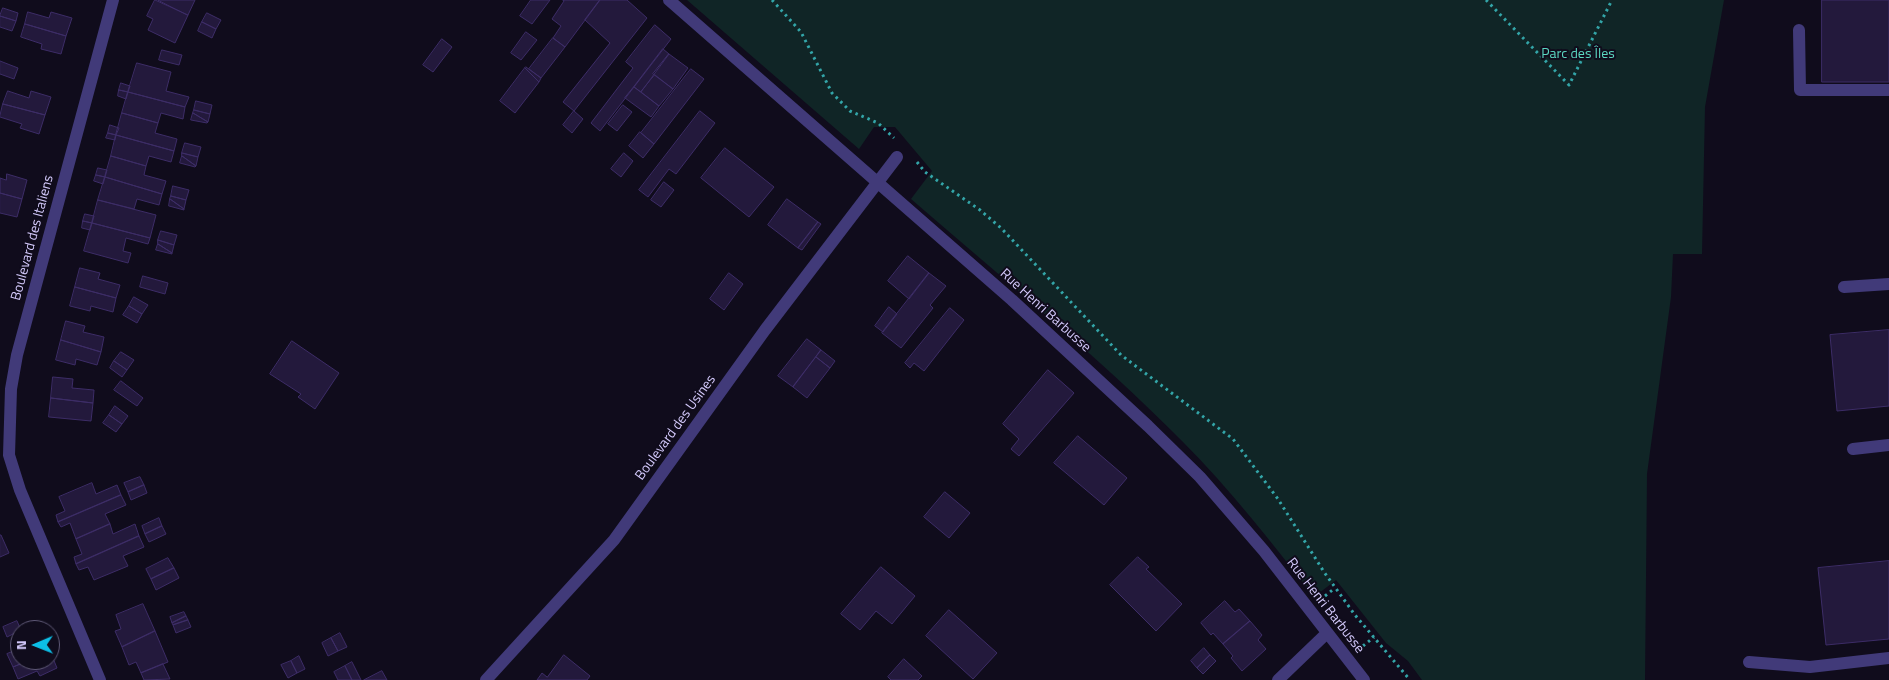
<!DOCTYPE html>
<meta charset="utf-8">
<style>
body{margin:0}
#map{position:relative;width:1889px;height:680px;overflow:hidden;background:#100c1c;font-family:"Titillium Web",sans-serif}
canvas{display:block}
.north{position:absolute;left:10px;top:620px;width:50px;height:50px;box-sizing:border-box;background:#100c1c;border:1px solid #5e5876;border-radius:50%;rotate:269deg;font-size:14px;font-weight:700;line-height:20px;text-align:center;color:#d4cafc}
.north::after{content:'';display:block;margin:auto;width:18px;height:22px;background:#0cbfe7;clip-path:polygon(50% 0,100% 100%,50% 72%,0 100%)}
</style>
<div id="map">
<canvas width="1889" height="680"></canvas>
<div class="north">N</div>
</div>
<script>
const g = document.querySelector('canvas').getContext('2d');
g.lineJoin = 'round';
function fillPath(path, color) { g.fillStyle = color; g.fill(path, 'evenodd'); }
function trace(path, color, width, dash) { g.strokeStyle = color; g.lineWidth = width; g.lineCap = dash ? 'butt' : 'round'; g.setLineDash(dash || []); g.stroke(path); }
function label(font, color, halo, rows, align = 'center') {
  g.font = font + ' "Titillium Web",sans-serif'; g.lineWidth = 4; g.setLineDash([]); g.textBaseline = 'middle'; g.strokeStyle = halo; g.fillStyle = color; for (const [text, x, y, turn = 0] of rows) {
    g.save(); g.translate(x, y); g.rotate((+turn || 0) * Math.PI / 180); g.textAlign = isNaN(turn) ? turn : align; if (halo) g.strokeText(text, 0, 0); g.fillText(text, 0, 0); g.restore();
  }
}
fillPath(new Path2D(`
 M687,0h1037l-19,107 -3,147h-29l-2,43 -24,177 -2,206h-223l-14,-19 -22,-18 -50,-63 -22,17c-42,-54 -84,-108 -132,-156 -85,-86 -180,-163 -271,-242l21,-28 -37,-44h-21l-15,22z`), '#102526');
const building = new Path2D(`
 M155,0l33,15 -13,28 -27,-13 5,-11 -6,-3z
 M158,0h37l-7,15z
 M531,0h19l-18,24 -12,-8z
 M563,0h37l-35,47 -12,-9 8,-12 -9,-7 12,-18z
 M600,0h27l20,18 -73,93 -11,-9 47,-59 -25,-23z
 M1822,0h67v82h-67z
 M3,8l15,5 -2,8 -16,-5z
 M28,12l21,6 2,-6 21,6 -6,18 -41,-12z
 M207,13l14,7 -5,9 -14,-7z
 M0,16l16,5 -4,10 -12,-4z
 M202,22l14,7 -4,9 -14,-7z
 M25,24l41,12 -5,18 -20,-5 1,-5 -21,-7z
 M655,25l16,14 -71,92 -9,-8 42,-55 -7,-6z
 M526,32l11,8 -16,20 -10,-7z
 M553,38l12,9 -24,31 -12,-9z
 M442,39l10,8 -19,25 -10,-7z
 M663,49l6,5 -28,38 -7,-5z
 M162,50l20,5 -3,10 -20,-5z
 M669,54l19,14 -15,21 -20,-15z
 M0,61l18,7 -4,11 -14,-5z
 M137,63l34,9 -5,19 23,6 -4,10 -57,-15z
 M526,67l15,11 -2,4 -14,-14z
 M525,68l14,14 -24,31 -15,-12z
 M691,69l13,10 -50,65 -13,-11z
 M655,75l18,14 -14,17 -18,-14z
 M121,83l9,3 -2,6 -9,-2z
 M634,87l25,19 -8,11 -26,-19z
 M119,90l9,2 -2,7 -8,-3z
 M8,91l21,7 2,-7 20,6 -6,18 -42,-11z
 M128,92l57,15 -2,12 -22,-6 -3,10 -36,-10z
 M196,101l16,4 -2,9 -16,-4z
 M3,104l42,11 -6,19 -19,-6 2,-4 -22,-7z
 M623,105l9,7 -15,19 -9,-7z
 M194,110l16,4 -2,8 -15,-9z
 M574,111l9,8 -11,14 -9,-8z
 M700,111l15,12 -39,51 -7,-5 -21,28 -9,-7z
 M122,113l36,10 -3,10 22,6 -3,12 -58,-16z
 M193,113l15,9 -1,1 -16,-3z
 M110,125l9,3 -3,7 -8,-2z
 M640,132l14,12 -11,14 -14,-12z
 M108,133l8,2 -1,5 -9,-2z
 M116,135l58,16 -3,11 -22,-6 -3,10 -35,-10z
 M185,143l16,4 -3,10 -16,-4z
 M725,148l49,39 -25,30 -48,-39z
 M182,153l16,4 -2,9 -14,-10z
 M624,153l9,8 -12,16 -10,-8z
 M111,156l35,10 -2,9 22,6 -4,13 -57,-17z
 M182,156l14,10 -1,1 -15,-4z
 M98,168l9,2 -2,7 -9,-2z
 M7,174l20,6 -5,19 -22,-6v-15l6,2z
 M96,175l9,2 -2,7 -9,-3z
 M105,177l57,17 -3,11 -22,-6 -3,10 -36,-9z
 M664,182l10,8 -13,17 -10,-7z
 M173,186l16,4 -3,10 -15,-4z
 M0,193l22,6 -5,18 -17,-4z
 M171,196l15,4 -2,9 -14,-10z
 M170,199l14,10v1l-15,-4z
 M787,199l31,23 -20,26 -30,-23z
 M98,200l58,15 -6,23 -58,-15z
 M85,214l9,2 -2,7 -9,-2z
 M83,221l9,2 -2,7 -8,-2z
 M818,222l3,2 -19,26 -4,-2z
 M92,223l58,15 -2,6 -22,-6 -3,13 8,2 -3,10 -44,-12z
 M161,231l16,4 -3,10 -16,-5z
 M158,240l16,5 -2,8 -14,-9z
 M158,244l14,9v1l-16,-4z
 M908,256l21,17 -20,26 -21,-18z
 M80,268l20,5 -2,6 22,6 -4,13 -41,-11z
 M729,273l14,11 -19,26 -14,-11z
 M929,273l17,13 -16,19 3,3 -32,40 -19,-15z
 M143,276l25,7 -3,11 -25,-7z
 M75,287l41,11 -3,14 -22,-6 -1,5 -20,-5z
 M134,297l14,8 -6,9 -13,-8z
 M129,306l13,8 -5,9 -14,-8z
 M889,307l8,7 -14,18 -8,-6z
 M950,308l14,12 -40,51 -10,-8 -4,5 -5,-5z
 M66,321l19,5 -2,6 21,5 -3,15 -40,-12z
 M1889,330v76l-52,5 -7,-76z
 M807,339l14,11 -28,37 -15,-11z
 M61,340l40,12 -4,13 -21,-6 -1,6 -19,-5z
 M292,341l47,32 -24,36 -17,-12 3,-3 -31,-20z
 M821,350l14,11 -5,7 -14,-11z
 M121,352l13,8 -7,10 -13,-9z
 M816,357l14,11 -23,30 -14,-11z
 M114,361l13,9 -5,7 -12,-9z
 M1048,370l26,23 -55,63 -8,-7 8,-10 -16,-15z
 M53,377l20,2 -1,9 22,2 -1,13 -42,-5z
 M121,381l22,17 -6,8 -23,-16z
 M51,398l42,5 -2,18 -42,-4z
 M115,406l13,10 -6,8 -13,-9z
 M109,415l13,9 -6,8 -13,-9z
 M1078,436l49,42 -23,27 -50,-42z
 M140,477l4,8 -16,7 -4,-9z
 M92,483l4,11 21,-9 4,10 -63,27 -2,-7 9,-4 -6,-14z
 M144,485l3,8 -16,7 -3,-8z
 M945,492l25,21 -21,25 -25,-21z
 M121,495l5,10 -21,9 5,10 -34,15 -6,-16 -9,4 -3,-5z
 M159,518l3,8 -17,8 -3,-8z
 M110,524l3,10 22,-10 4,12 -63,28 -2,-7 8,-3 -6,-15z
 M162,526l4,8 -17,8 -4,-8z
 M0,535h1l8,18 -9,4z
 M139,536l5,11 -21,9 5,10 -34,14 -6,-13 -9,3 -3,-6z
 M1138,557l11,10 -3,2 36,35 -26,27 -46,-46z
 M168,558l6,10 -23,11 -5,-10z
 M1889,561v78l-63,6 -8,-77z
 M881,567l34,29 -23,28 -16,-13 -16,19 -19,-16z
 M174,568l5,10 -23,12 -5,-11z
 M1225,601l10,11 4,-3 11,12 -27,23 -10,-11 -2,2 -10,-12z
 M143,604l12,27 -33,16 -7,-16 6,-2 -5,-14z
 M949,610l48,43 -24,26 -47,-43z
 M184,612l2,4 -14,7 -2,-6z
 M186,616l2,4 -15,5 -1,-2z
 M188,620l3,7 -15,6 -3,-8z
 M17,621l4,9 -14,7 -4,-10z
 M1250,621l12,14 -4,5 8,9 -24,22 -11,-13 2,-2 -10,-12z
 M155,631l13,31 -27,11 -5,-11 -7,3 -7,-18z
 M340,633l7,14 -9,4 -7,-13z
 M331,638l7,13 -10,5 -6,-13z
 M1204,648l6,7 -13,13 -6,-7z
 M20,649v11h10l-17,7 -6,-13z
 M50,651l7,17 -17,8 -3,-5 -19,8 -5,-12 17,-7h20z
 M564,655l26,21 -3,4h-50l5,-7 5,4z
 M1210,655l6,6 -13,13 -6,-6z
 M299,656l6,13 -8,4 -6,-12z
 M904,659l18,17 -4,4h-27l-3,-3z
 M291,661l6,12 -9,5 -7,-13z
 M352,662l9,18h-9l-7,-14z
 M163,664l7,15 -26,1 -3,-7z
 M345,666l7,14h-14l-4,-8z
 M382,671l5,9h-23z`);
fillPath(building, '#23193c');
trace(building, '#3d2d67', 1);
trace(new Path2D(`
 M772,0l29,32 31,61 18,18 28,12 16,15
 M1486,0l83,85 43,-85
 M917,162l8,10 55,38 21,18 120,127 112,84 45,60 46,73 31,43 55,65
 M1325,596l10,-8
 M1363,646l11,-9`), '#33a5a8', 3, [2.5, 4]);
trace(new Path2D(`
 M669,0l343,300 136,126 52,51 64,74 100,129
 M1799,30l1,60h89
 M1844,287l45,-3
 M1853,449l36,-4
 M1749,662l61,5 79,-9
 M100,680l-80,-190 -11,-35 2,-66 6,-34 96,-355
 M486,680l128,-140 151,-210 132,-173
 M1278,680l49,-47`), '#413a79', 12);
label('14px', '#5bd7c2', '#100c1c', [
 ["Parc des Îles",1578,55]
]);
label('14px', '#d4cafc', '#100c1c', [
 ["Boulevard des Italiens",33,238,-75],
 ["Rue Henri Barbusse",1045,311,42],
 ["Boulevard des Usines",676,428,-54],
 ["Rue Henri Barbusse",1325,606,52]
]);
</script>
